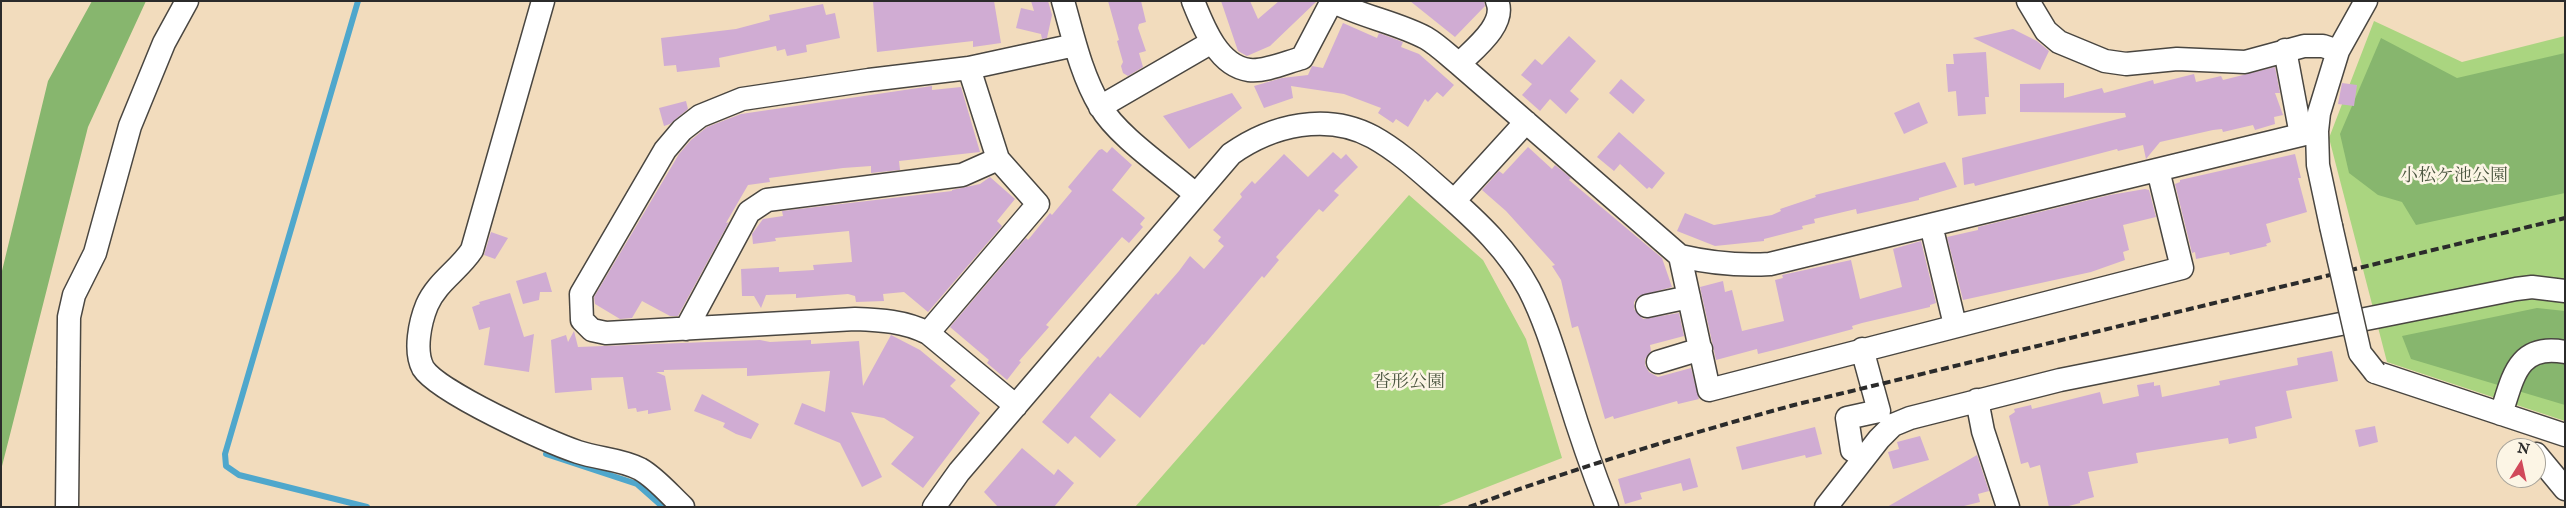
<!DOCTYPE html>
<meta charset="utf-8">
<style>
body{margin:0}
#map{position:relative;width:2566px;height:508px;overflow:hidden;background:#f2dcbd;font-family:"IM FELL English",serif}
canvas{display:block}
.frame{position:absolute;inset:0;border:2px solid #2b2b2b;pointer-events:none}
.north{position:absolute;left:2496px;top:438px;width:50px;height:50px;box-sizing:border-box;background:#fcf5e5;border:1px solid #a8a49b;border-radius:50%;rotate:10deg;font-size:14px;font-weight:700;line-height:20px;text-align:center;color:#2b2b2b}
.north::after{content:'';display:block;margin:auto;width:18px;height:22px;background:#d1495b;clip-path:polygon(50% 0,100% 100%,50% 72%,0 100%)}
</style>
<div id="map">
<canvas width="2566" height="508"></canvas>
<div class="frame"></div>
<div class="north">N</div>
</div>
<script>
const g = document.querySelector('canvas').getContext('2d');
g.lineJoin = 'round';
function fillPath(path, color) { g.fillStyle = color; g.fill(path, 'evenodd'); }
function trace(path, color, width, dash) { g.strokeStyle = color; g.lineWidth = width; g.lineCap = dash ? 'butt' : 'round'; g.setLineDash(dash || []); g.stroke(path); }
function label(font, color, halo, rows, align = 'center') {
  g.font = font + ' "IM FELL English","Noto Serif JP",serif'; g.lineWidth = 5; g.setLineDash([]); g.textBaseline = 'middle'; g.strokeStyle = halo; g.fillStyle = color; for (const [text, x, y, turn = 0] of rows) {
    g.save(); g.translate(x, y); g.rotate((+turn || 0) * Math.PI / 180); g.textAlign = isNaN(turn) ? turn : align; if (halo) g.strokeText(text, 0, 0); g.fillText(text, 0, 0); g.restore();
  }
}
fillPath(new Path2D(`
 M2374,21l88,41 103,-26v385l-178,-59 -58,-224z
 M1409,195l74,65 43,79 36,119 -126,49h-301z`), '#aad580');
fillPath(new Path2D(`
 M92,1h54l-58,126 -87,343v-195l47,-194z
 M2381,38l76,40 108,-25v140l-149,32 -14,-23 -24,-7 -29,-22 -9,-39z
 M2537,308l28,3v94l-154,-46 -9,-23z`), '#87b66e');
trace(new Path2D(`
 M358,1l-133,453 1,12 13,9 128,32
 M546,454l91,30 26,23`), '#4fa7cc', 6);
fillPath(new Path2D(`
 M873,1h121l7,42 -28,4v-6l-96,11z
 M1031,1h17l4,14 -5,23 -5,1 -1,-5 -25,-6 5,-20 13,3z
 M1108,1h33l5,21 -7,2 -1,4 8,23 -7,2 4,14 -15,9 -5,-3 -2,-7 2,-4 -6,-21 2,-1z
 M1221,1h29l8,18 21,-18h38l-47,45 -23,10 -9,-5z
 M1410,1h74l1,5 -30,31z
 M823,4l3,11 9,-2 5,25 -34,7 1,7 -20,4 -2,-7 -8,2 -1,-5 -57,12 1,9 -43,5 -1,-7 -12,1 -3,-28 75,-9 34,-9 -1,-5z
 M1343,23l34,15 2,-5 24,9 -2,5 18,7 35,31 -11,12 -6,-5 -9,10 -3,-3 -17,28 -12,-8 -3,4 -15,-10 3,-5 -37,-14 -53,-8 2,12 -29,10 -10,-22 28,-8 26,-3 4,-9 11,2z
 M2013,29l24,12 12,10 -9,19 -67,-32z
 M1569,36l27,25 -26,30 9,8 -13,15 -16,-15 -10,12 -18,-16 10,-11 -11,-9 14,-16 7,6z
 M1986,52l3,45h-4l1,17 -28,2 -2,-25 -8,1 -2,-28h8l-1,-10z
 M2275,67l5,26h-5l8,22 -9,2 1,7 -20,6 -2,-5 -30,7 -1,-3 -9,1 -53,12 -14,17 -3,-14 -25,6 -1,-2 -142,37 -1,-3 -10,2 -2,-27 164,-41 -1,-4 -105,-1v-28l44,-1v15l38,-10 2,5 49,-13 1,4 40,-10 2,8 25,-6 2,4z
 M1621,79l24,21 -12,14 -24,-21z
 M2342,83l15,2 -3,21 -16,-2z
 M932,86v4l29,-3 19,65 -81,9 1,9 -29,3v-7l-28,2 -74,10 1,4 -22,3 -22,38 3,-1 -51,94h-8l-28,-15 -10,17 -12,1 -25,-15 -1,-7 85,-143 12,-14 16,-13 34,-13z
 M1232,93l10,15 -53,41 -26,-33z
 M686,101l2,8 -18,15 -6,2 -5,-18z
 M1919,102l9,21 -24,11 -10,-21z
 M1619,132l46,41 -13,16 -3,-2 -2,2 -27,-25 -6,7 -17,-14z
 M1112,147l20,18 -20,25 33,28 -5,6 3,3 -14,16 -7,-6 -76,88 3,2 -30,34 2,1 -14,18 -20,-17 2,-3 -39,-33 76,-89 2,2 22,-27 2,2 20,-24 -4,-4 31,-37 3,-1 5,4z
 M1528,147l24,22 3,-4 16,13 -2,2 93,78 10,29 -33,9 -5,6v7l9,10 36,-6 5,23 -34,9 1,6 -6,8v6l4,7 9,5 33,-9 8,31 -21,5 -1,-3 -63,18 -1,-3 -8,3 -27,-93 -6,2 -11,-48 -9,-14 3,-1 -49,-54 -24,-21 17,-19 4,3z
 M1333,152l8,7 5,-5 12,13 -24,24 5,4 -16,17 -4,-3 -43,48 3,3 -15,18 -2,-2 -58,69 -2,-1 -62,74 -30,-25 -20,24 26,23 -16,18 -25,-22 -7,8 -26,-22 56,-66 2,2 56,-65 2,2 21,-24 11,-15 14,13 20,-23 -6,-5 3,-4 -8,-7 29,-33 -2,-3 12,-13 3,3 29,-30 24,23z
 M2295,154l6,24h-3l9,34 -41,12 5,18 -5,2 1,2 -37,9 -1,-3 -33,7 -1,-7 -3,1 -17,-69 5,-2v-2z
 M1945,162l12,25 -38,11v2l-62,14 -1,-5 -42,10 1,4 -13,3 1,3 -39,10v2l-49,5 -38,-15 8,-18 29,12 58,-10 9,-4 -1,-2 36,-12 -1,-2z
 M990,177l25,22 -18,22 5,5 -74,86 -24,-20 -21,2 1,7 -28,1 -1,-6 -7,-2 -52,4v-4l-30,1 -5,13 -7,-12h-12l-1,-27 38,-2v5l35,-2 -1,-5 39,-3 -3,-31 -74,7 1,3 -23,3 -1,-10 11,-15 20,-3 -1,-5 170,-20v-1l28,-6z
 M2145,189l4,1 7,27 -33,8 6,25 -6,2 2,8 -34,12 -128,28 -16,-63 31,-7v-3l132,-32z
 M491,232l17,6 -13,21 -11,-4z
 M1921,241l15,62 -6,2v2l-68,16 -10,3 1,3 -71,19 -24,6 -1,-5 -41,11 -16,-73 23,-6 2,11 7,-2 10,41 42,-10 -9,-41 8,-2 -1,-3 69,-15 9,39 42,-12 -9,-38z
 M546,272l6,20h-12l-1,8 -16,4 -7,-23z
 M510,293l14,44 10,-3 -5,38 -45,-7 6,-38 -11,3 -7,-23 8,-3 -1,-2z
 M574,331l4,16 182,-7 10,2 41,-2v4l48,-3 4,45 28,-51 29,15 36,30 -6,6 30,27 -57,75 -32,-24 23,-27 -30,-19 -33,-6 31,65 -20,10 -22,-44 -46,-19 8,-21 23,9 5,-41 -83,5v-8l-83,2v2h-8l9,4 6,34 -23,4v-4l-11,2 -1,-4 -8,1 -5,-32 -32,1 1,12 -37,3 -4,-53 15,-5 2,7z
 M2332,351l6,30 -52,10 6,27 -37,9 2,11 -28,6 -1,-6 -92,15 2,10 -50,9 6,25 -14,4v2l-15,4h-16l-9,-42 -10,3 -2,-6 -7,2 -12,-48 6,-4 -1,-3 17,-4 1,4 68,-17 3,12 36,-8 -2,-11 17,-3v4l6,-1 2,12 58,-12 -1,-4 79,-16 -1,-7z
 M702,394l57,30 -8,15 -15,-5 -13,-7 2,-4 -31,-12z
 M2375,426l3,16 -19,5 -4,-17z
 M1815,427l7,27 -16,4 -1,-3 -63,15 -6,-23z
 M1920,436l9,24 -36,9 -5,-17 11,-3 -2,-7z
 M1022,448l32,27 4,-6 16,14 -20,24h-56l-14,-15z
 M1977,455l12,36 -11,3 2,8 -20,5h-73z
 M1690,458l8,29 -15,4 -2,-8 -41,10 2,6 -17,5 -7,-25z`), '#d0acd3');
const minor = new Path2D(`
 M543,1l-71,249c-13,20 -35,32 -45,55 -7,17 -13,46 -4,63 15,24 125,74 155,84 21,7 43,7 62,17 16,9 30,26 43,38
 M1063,1c10,35 18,73 37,105 18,31 67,63 95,88
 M1193,1c10,25 25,65 56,69 16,2 38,-8 53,-12l30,-57c30,16 64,21 94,37 12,7 23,18 33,26l221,192c30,7 59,10 90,8l547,-133
 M2028,1l18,30 13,11 46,19 21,3 51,-5 68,3 59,-16h19l15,5
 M2285,50l16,85
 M1459,64c15,-15 48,-40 38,-63
 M1100,107l112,-65
 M1454,201l72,-79
 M1931,225l24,100
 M2331,226l-13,-61 -1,-34 2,-18 19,-62 28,-50
 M1680,256l29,134 473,-122 -24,-98
 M1647,306l42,-9
 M686,329l63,-117 18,-12 195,-25 36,-16
 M928,333l110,-129 -40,-45 -29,-91
 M1862,349l17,62 -32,7 5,32 11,7
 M1658,362l43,-13
 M2375,372l190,63
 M1977,400l6,31 25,76
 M1016,406l-88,-73c-24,-12 -47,-13 -73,-14l-249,14 -14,-3 -10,-10 -1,-26 84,-144 17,-20 18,-14 42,-17 127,-19 100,-12 106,-23
 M2501,414c12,-36 16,-71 64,-62
 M2536,454l29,35
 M67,507l2,-190 5,-22 21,-42 35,-127 34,-83 23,-42
 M934,507l25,-35 272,-318c41,-29 96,-42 142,-17 27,15 49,36 72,56 33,29 63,57 84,96 17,33 27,69 38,103 12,39 25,77 40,115
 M1826,507l53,-68 14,-14 17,-7 150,-38 456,-91 16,-2 33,4`);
trace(minor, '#494641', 25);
trace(minor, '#fff', 22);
trace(new Path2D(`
 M1469,507c107,-39 215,-72 325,-102l771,-187`), '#2b2b2b', 4, [8, 4]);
const minorBridge = new Path2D(`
 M2331,226l29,127 15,19`);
trace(minorBridge, '#494641', 25, []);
trace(minorBridge, '#fff', 22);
label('18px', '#4b5640', '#fcf5e5', [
 ["小松ケ池公園",2454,177],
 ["沓形公園",1409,383]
]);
</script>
